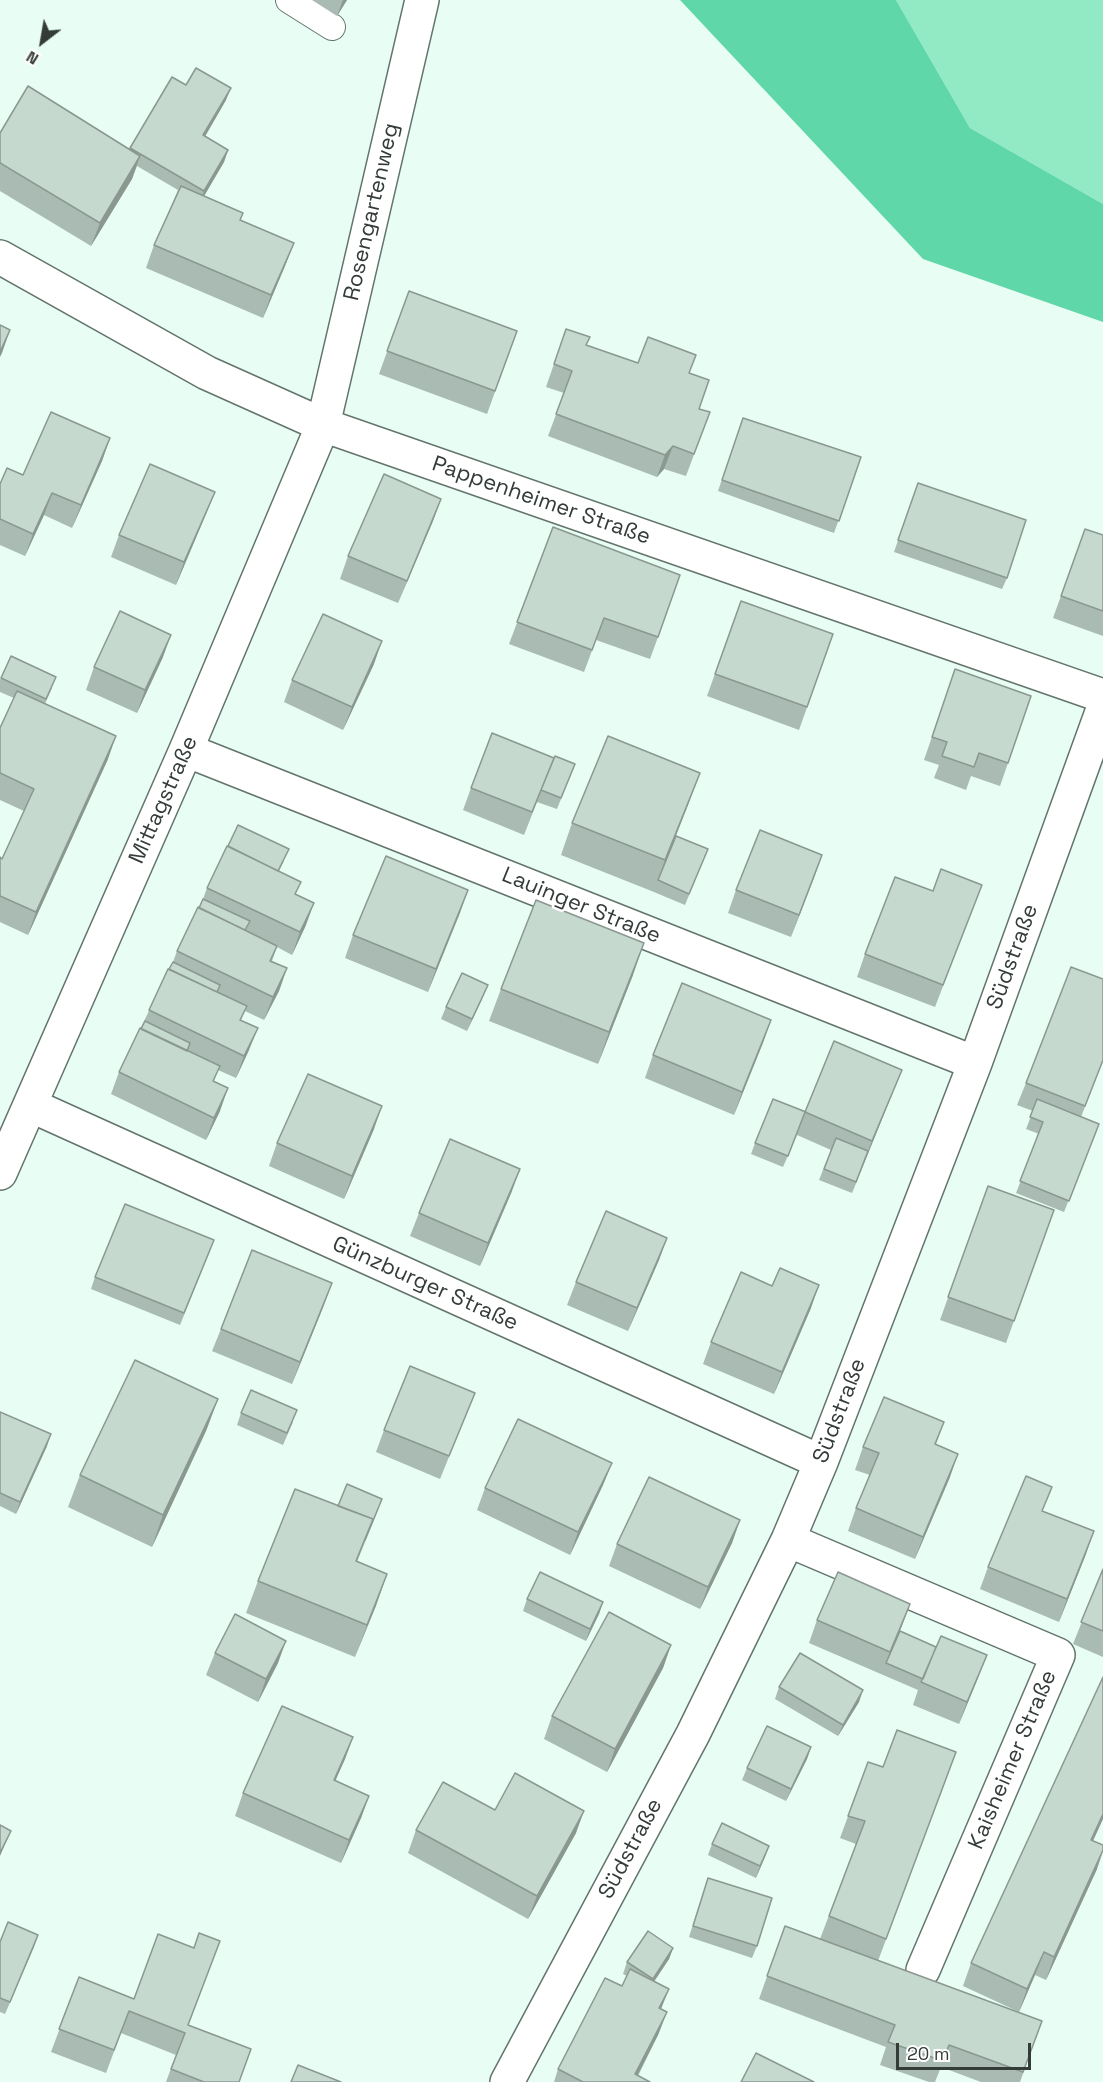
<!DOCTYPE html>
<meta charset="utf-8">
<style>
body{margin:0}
#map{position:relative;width:1103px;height:2082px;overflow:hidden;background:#e8fdf3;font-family:"Space Grotesk",sans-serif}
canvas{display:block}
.north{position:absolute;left:12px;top:12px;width:60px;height:60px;-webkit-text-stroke:4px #fff;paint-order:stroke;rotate:211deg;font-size:16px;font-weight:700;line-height:24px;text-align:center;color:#343c39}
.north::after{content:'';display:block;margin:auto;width:21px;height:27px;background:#343c39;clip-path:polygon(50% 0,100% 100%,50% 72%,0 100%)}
.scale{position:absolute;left:896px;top:2043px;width:135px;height:27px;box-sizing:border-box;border:3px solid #343c39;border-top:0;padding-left:8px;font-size:18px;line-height:21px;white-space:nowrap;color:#343c39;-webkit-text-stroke:4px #fff;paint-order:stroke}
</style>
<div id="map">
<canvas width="1103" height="2082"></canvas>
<div class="north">N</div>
<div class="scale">20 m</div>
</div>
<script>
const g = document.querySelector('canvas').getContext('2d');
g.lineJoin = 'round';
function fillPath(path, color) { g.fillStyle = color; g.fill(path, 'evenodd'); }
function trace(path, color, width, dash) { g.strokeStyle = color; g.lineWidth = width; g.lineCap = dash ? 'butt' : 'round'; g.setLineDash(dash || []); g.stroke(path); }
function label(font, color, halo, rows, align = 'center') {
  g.font = font + ' "Space Grotesk",sans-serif'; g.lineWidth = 5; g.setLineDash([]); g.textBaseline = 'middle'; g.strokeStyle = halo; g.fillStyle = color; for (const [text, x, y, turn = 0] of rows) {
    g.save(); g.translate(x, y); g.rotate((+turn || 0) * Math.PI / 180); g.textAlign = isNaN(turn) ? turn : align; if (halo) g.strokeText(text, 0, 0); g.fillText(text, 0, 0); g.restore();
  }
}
fillPath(new Path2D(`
 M896,0h207v204l-133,-76z`), '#91eac4');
fillPath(new Path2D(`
 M680,0h216l74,128 133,76v118l-180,-63z`), '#5fd7a8');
const lane = new Path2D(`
 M289,0l43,27`);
const street = new Path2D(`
 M0,257l207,116 116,52 780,271
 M186,750l789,313
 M30,1105l791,357
 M0,1173l186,-423 137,-325 99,-425
 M788,1540l270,115 -135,315
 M507,2082l186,-348 95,-194 33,-78 154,-399 128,-354`);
trace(lane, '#62746b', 28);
trace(street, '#62746b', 36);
trace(lane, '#fff', 26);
trace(street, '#fff', 33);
fillPath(new Path2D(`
 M312,0h35l-10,16z
 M172,77l14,8 40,15 -21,36 23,14 -4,12 -20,34 36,24 54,23 -9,23 -22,52 -117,-50 8,-23 24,-55 -41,-24 -5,13 -41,67 -91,-55v-58l130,16z
 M409,291l108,40 -30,83 -108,-40z
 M566,329l21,16 51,18 51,10 10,36 11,3 -24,64 -22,-7 -7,8 -109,-41 16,-43 -18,-6z
 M743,418l118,39 -27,76 -116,-42z
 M110,438l-8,23 -30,67 -28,-13 -19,41 -25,-11v-61z
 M918,483l89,95 -5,11 -108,-37z
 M215,492l-9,22 -30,71 -65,-28 8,-22z
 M441,499l-8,22 -35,82 -58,-24 8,-23z
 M553,527l105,110 -8,22 -54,-19 -12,32 -75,-28z
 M1085,529l18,6v101l-50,-18z
 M741,601l92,33 -34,96 -92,-34z
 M11,656l41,32 -7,16 63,55 -80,176 -28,-13v-65l2,2 22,-48 -24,-11v-72l14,-30 -14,-6v-12z
 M163,657l-26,56 -51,-23 8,-23z
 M374,664l-31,66 -59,-28 8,-22z
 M955,669l53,94 -8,23 -29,-10 -5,14 -32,-12 5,-13 -15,-5z
 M554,758l21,6 -18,45 -20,-7 2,-5 -15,38 -61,-25 8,-22z
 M700,773l-24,63 32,13 -23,56 -31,-13 -93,-37 11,-32z
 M822,855l-31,82 -63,-24 8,-23z
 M284,861l-5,10 18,24 9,30 -14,30 -15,-8 -5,14 15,7 -8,23 -15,29 -19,-9 -4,9 8,30 -13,28 -18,-8 -4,11 6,30 -14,29 -95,-46 8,-22 54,-110 4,-11 26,-52 4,-11z
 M982,885l-47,122 -78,-30 8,-23 68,-63z
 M468,890l-40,102 -83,-34 8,-23z
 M633,975l-35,89 -109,-43 12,-32z
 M483,997l-16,34 -26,-12 5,-12z
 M771,1020l-37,95 -89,-37 8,-23z
 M1103,1061l-22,56 18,7 -35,88 -48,-19 23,-59 -13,-5 7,-18 -16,-6 9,-22z
 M893,1092l-41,101 -33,-13 12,-30 -34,-15 -14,32 -32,-13 4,-11 50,-31z
 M374,1129l-30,70 -75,-33 8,-23z
 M988,1186l66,24 -48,133 -66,-23z
 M512,1191l-32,75 -70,-30 9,-23z
 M667,1238l-8,22 -31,71 -61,-26 9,-23z
 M210,1251l-30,74 -89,-36 4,-12z
 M324,1305l-32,79 -80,-33 9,-22z
 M811,1308l-37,86 -71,-30 8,-22z
 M475,1393l-35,86 -64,-27 8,-22z
 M218,1399l-12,32 -54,116 -84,-40 12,-32z
 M0,1412l47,34 -31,68 -16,-8z
 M241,1413l52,9 -10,23 -46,-20z
 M944,1422l-8,22 14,33 -35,82 -67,-28 8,-23 14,-33 -15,-5 8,-23z
 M612,1463l-9,22 -33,70 -93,-45 8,-22z
 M338,1506l40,4 -21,52 30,12 -32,83 -109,-44 12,-32z
 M1043,1511l43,43 -27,68 -79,-33 8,-22z
 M740,1520l-8,23 -32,66 -91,-43 8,-22z
 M1103,1569v88l-30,-13z
 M527,1599l76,3 -4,12 -13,27 -63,-30z
 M817,1620l161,58 -19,46 -46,-19 5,-15 -109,-47z
 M671,1645l-8,23 -56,104 -63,-33 8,-23z
 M215,1653l63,10 -20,39 -52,-27z
 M779,1687l80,15 -21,34 -63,-37z
 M353,1737l-8,22 -10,21 34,16 -8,22 -20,45 -106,-47 8,-23z
 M811,1747l-4,12 -21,42 -44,-21 5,-12z
 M956,1752l-78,209 164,60 -22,61h-39l-40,-15 -6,15h-6l-49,-17 6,-18 -127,-48 26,-73 35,13 36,-95 -16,-6 28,-76 15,5z
 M495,1810l81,23 -48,86 -120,-66 8,-23z
 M1093,1841l4,28 -51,111 -11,-5 -16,37 -56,-26 8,-23z
 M712,1844l57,2 -13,32 -48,-23z
 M708,1878l49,68 -5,12 -63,-21z
 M38,1935l-33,79 -5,-2v-70z
 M673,1948l-4,11 -15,23 15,7 -8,20 6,3 -9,23 -20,41 12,6h-96l4,-13 64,-83 5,-10 -4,-2 4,-12z
 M79,1977l110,48 50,57h-73l10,-27 -55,-22 -15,40 -55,-21z`), '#a9bbb2');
fillPath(new Path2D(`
 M343,0h4l-10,16z
 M231,88l-5,12 -27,47 4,-12z
 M228,150l-4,12 -24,41 4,-12z
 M140,156l-8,23 -41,67 9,-23z
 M294,243l-9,23 -22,52 8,-23z
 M10,330l-8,23 -2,4v-5z
 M110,438l-8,23 -30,67 9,-23z
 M673,446l-9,23 -7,8 8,-22z
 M215,492l-9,22 -30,71 8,-23z
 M52,493l-8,22 -19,41 8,-22z
 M441,499l-8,22 -35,82 9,-22z
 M171,635l-8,22 -26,56 8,-23z
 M382,641l-8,23 -31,66 9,-23z
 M116,736l-8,23 -80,176 8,-23z
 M700,773l-12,32 -30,75 7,-20z
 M822,855l-8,23 -23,59 8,-22z
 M468,890l-8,23 -32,79 8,-23z
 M314,903l-8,22 -14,30 8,-23z
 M644,943l-11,32 -35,89 11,-32z
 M287,968l-8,23 -15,29 9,-23z
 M488,985l-5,12 -16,34 5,-12z
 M771,1020l-8,23 -29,72 8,-23z
 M258,1028l-9,22 -13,28 8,-22z
 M902,1070l-9,22 -41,101 20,-52z
 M228,1088l-8,23 -14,29 8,-22z
 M382,1106l-8,23 -30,70 8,-23z
 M520,1169l-8,22 -32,75 8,-23z
 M667,1238l-8,22 -31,71 9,-23z
 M332,1283l-8,22 -32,79 8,-22z
 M819,1285l-8,23 -37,86 8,-22z
 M218,1399l-12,32 -54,116 11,-32z
 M51,1434l-4,12 -31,68 4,-12z
 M958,1454l-8,23 -35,82 8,-22z
 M612,1463l-9,22 -33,70 8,-23z
 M740,1520l-8,23 -32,66 8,-22z
 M1094,1531l-8,23 -27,68 8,-23z
 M387,1574l-11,32 -21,51 12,-32z
 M603,1602l-4,12 -13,27 4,-12z
 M910,1604l-8,22 -16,37 4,-11z
 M286,1641l-8,22 -20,39 8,-23z
 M671,1645l-8,23 -56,104 8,-23z
 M987,1655l-9,23 -19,46 8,-22z
 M863,1690l-4,12 -21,34 5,-11z
 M353,1737l-8,22 -19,43 8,-22z
 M811,1747l-4,12 -21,42 5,-12z
 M369,1796l-8,22 -20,45 8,-23z
 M584,1811l-8,22 -48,86 9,-23z
 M1103,1814v5l-20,44 8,-23z
 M11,1831l-5,11 -6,14v-3z
 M769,1846l-4,11 -9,21 4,-12z
 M1103,1851l-6,18 -51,111 8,-23z
 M38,1935l-4,12 -29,67 5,-12z
 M673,1948l-4,11 -21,31 5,-11z
 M1044,1952l-9,23 -16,37 8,-23z
 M669,1989l-9,22 -1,-3z
 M667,2012l-9,23 -24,47 1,-8z`), '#8a9891');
const building = new Path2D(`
 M196,68l35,20 -28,47 25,15 -24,41 -74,-43 42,-71 14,8z
 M28,86l112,70 -40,67 -100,-60v-30z
 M181,186l62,27 -3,7 54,23 -23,52 -117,-50z
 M409,291l108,40 -22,60 -108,-40z
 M0,325l10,5 -10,22z
 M566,329l24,8 -4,8 52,18 10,-26 48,18 -7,18 20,7 -10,29 11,3 -16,42 -21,-8 -8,9 -109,-41 16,-43 -18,-7z
 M51,412l59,26 -29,67 -29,-12 -19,41 -33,-15v-35l7,-16 16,7z
 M743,418l118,39 -22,64 -117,-41z
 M150,464l65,28 -31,70 -65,-27z
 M384,474l57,25 -34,82 -59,-25z
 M918,483l108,37 -19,58 -109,-38z
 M553,527l127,48 -22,62 -54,-19 -12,32 -75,-28z
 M1085,529l18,6v76l-42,-15z
 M741,601l92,33 -26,73 -92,-33z
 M120,611l51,24 -26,55 -51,-23z
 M323,614l59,27 -30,66 -60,-27z
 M11,656l45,21 -10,22 -45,-21z
 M955,669l76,27 -23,67 -29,-10 -5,14 -32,-11 5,-14 -15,-5z
 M17,691l99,45 -80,176 -36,-16v-39l2,2 32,-70 -34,-16v-45z
 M492,733l62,25 -22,54 -61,-24z
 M608,736l92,37 -35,87 -93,-37z
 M555,756l20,8 -14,34 -20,-8z
 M238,825l51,24 -11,22 -50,-25z
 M760,830l62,25 -23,60 -63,-25z
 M676,836l32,13 -19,45 -31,-14z
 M227,846l74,36 -6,12 19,9 -14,29 -93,-44z
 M386,856l82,34 -32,79 -83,-34z
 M941,869l41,16 -39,100 -78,-31 30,-77 38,14z
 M203,899l47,22 -5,9 -46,-22z
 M536,900l108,43 -35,89 -108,-43z
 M198,907l79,39 -7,15 17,7 -14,29 -96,-46z
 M173,962l47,23 -3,7 -48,-23z
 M1071,967l32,12v81l-18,46 -59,-23z
 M168,969l79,37 -7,14 18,8 -14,28 -95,-46z
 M462,973l26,12 -16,34 -26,-12z
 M682,983l89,37 -29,72 -89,-37z
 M145,1021l45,22 -3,8 -46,-22z
 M140,1028l80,38 -7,15 15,7 -14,30 -95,-46z
 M834,1041l68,29 -30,71 -67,-29z
 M308,1074l74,32 -30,70 -75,-33z
 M773,1099l33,13h-1l-17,44 -33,-13z
 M1037,1099l62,25 -30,77 -49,-20 23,-59 -13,-5z
 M836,1138l32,13 -12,31 -32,-13z
 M450,1139l70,30 -32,74 -69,-30z
 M988,1186l66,24 -40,111 -66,-24z
 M125,1204l89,36 -30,73 -89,-36z
 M606,1211l61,27 -30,70 -61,-26z
 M252,1250l80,33 -32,79 -79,-33z
 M780,1268l39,17 -37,87 -71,-30 30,-70 31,14z
 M135,1360l83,39 -55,116 -83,-40z
 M410,1366l65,27 -26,63 -65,-26z
 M251,1390l46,20 -10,23 -46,-20z
 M884,1397l60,25 -9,22 23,10 -35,83 -67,-29 23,-55 -16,-6z
 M0,1412l51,22 -31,68 -20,-9z
 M518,1419l94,44 -34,69 -93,-44z
 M1026,1476l26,11 -10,24 52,20 -27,68 -79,-32z
 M649,1477l91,43 -32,67 -91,-43z
 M347,1484l35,15 -17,41 8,-21 -35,-13z
 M295,1489l78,30 -17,42 31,13 -20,51 -109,-44z
 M1103,1569v62l-22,-9z
 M540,1572l63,30 -13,27 -63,-30z
 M838,1572l72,32 -20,48 -73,-32z
 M609,1612l62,33 -56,104 -63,-33z
 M235,1614l51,27 -20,38 -51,-26z
 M900,1631l36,16 -13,32 -37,-16z
 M941,1636l46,19 -20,47 -46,-20z
 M800,1653l63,37 -20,35 -64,-38z
 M1103,1677v137l-12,26 12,5v5l-49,107 -10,-5 -17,37 -56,-26z
 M282,1706l71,31 -19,43 35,16 -20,44 -106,-47z
 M767,1726l44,21 -20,42 -44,-21z
 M897,1730l59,22 -70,187 -57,-23 36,-95 -17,-5 20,-54 15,5z
 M515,1773l69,38 -47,85 -121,-66 27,-48 52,28z
 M722,1823l47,23 -9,20 -48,-22z
 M0,1825l11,6 -11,22z
 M708,1878l64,20 -15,48 -64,-20z
 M8,1922l30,13 -28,67 -10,-4v-56z
 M785,1926l257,95 -19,51 -74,-27 -6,16 -55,-19 7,-17 -128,-49z
 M648,1931l25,17 -20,31 -26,-17z
 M199,1933l21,8 -32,84 63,24 -12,33h-35l-33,-13 14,-36 -56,-22 -15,39 -55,-21 20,-52 55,22 24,-65 36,14z
 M630,1969l39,20 -10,19 8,4 -32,62 15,8h-67l-25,-13 47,-91 17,8z
 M756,2053l58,29h-73z
 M298,2065l43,17h-50z`);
fillPath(building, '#c5d9cf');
trace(building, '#8a9891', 1.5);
label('22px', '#343c39', '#fff', [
 ["Rosengartenweg",372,212,-77],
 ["Pappenheimer Straße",541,501,19],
 ["Mittagstraße",164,800,-66],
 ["Lauinger Straße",581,906,22],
 ["Südstraße",1013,957,-70],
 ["Günzburger Straße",425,1284,24],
 ["Südstraße",840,1411,-69],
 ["Kaisheimer Straße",1013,1760,-67],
 ["Südstraße",631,1849,-62]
]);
</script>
